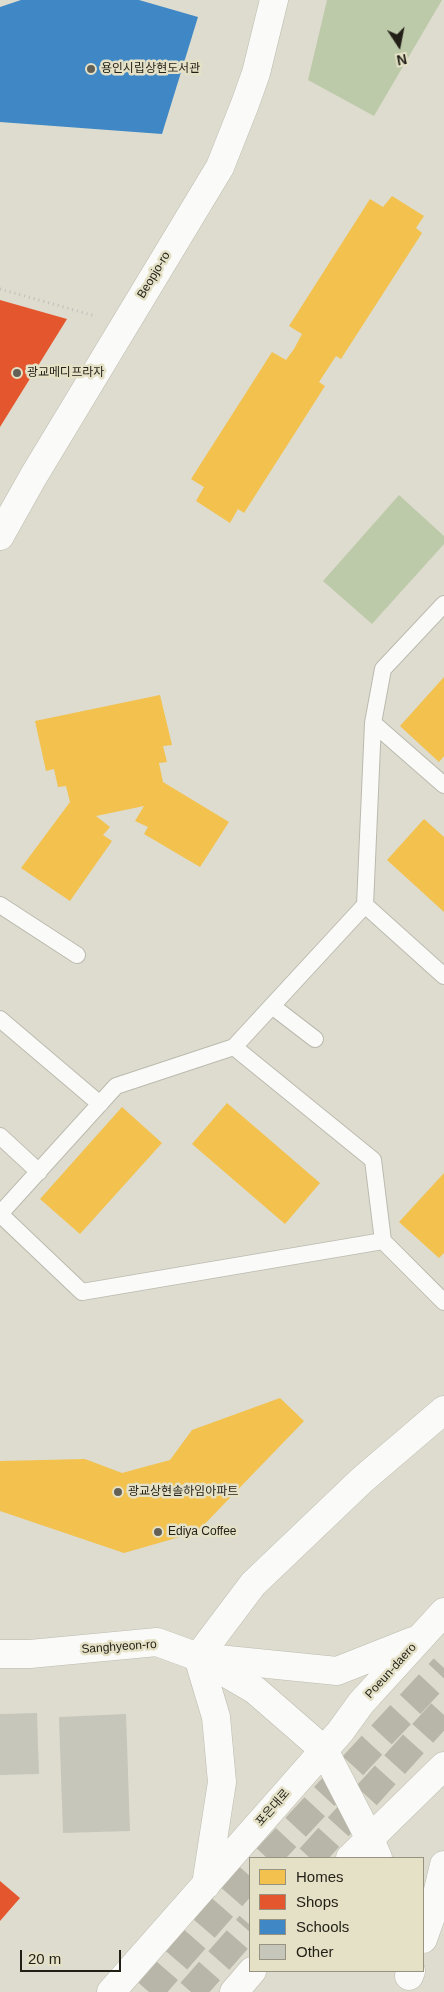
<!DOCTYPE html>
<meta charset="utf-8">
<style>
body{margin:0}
#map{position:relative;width:444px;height:1992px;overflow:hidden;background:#dedcce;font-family:Arial,sans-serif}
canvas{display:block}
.legend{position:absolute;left:249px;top:1857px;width:175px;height:115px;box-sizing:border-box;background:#e5e1c7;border:1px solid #979380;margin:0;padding:6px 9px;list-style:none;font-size:15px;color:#211f16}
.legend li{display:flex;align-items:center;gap:10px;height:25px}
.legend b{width:25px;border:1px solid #979380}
.north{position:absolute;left:374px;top:20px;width:50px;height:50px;-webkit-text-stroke:4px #e5e1c7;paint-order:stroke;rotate:169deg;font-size:14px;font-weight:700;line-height:20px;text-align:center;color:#211f16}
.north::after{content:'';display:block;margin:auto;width:18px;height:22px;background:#211f16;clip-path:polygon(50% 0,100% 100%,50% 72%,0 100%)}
.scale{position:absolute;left:20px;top:1950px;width:101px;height:22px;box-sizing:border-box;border:2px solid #211f16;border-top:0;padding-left:6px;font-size:15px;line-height:18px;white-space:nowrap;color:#211f16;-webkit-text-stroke:4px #e5e1c7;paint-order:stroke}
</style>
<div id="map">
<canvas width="444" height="1992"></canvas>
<ul class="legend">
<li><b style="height:14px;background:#f2c14e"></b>Homes</li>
<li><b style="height:14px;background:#e4572e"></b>Shops</li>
<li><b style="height:14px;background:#3f88c5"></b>Schools</li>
<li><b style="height:14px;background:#c7c6bb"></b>Other</li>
</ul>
<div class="north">N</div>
<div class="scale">20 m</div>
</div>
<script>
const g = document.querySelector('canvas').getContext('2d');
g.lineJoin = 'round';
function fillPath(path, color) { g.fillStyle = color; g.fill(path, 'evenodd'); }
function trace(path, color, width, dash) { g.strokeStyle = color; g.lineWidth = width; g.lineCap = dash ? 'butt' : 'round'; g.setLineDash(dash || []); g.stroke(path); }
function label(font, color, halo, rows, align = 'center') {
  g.font = font + ' Arial,"Noto Sans KR",sans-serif'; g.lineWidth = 5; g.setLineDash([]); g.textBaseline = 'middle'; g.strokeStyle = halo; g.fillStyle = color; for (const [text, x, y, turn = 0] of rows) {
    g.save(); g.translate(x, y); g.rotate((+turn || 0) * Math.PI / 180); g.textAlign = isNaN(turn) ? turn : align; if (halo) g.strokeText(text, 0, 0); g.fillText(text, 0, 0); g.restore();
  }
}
fillPath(new Path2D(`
 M327,0h115l-68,116 -66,-36z
 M399,495l45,41v8l-72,80 -49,-43z`), '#bdcaa9');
fillPath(new Path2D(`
 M392,196l32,20 -8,12 6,5 -81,126 -5,-3 -17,26 6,4 -81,127 -6,-4 -8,14 -34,-22 8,-14 -13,-8 81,-127 14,8 8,-11 8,-15 -13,-8 81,-127 13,8z
 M444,677v79l-5,6 -39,-36z
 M160,695l12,50 -9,1 4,16 -8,1 4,19 66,40 -29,45 -56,-33 4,-7 -13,-6 9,-15 -48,10 14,11 -7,8 9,6 -42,60 -49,-33 49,-66 -4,-16 -8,1 -4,-18 -8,2 -11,-50z
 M424,819l20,18v75l-57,-52z
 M227,1103l93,80 -35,41 -93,-80z
 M122,1107l40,36 -82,91 -40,-35z
 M444,1173v80l-5,5 -40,-36z
 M280,1398l24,23 -107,111 -73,21 -124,-42v-50l85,-2 37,14 48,-13 22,-30z`), '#f2c14e');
fillPath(new Path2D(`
 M0,300l67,19 -67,108z
 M0,1881l20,17 -20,23z`), '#e4572e');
fillPath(new Path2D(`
 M21,0h118l59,17 -36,117 -162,-12v-115z`), '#3f88c5');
fillPath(new Path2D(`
 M37,1713l2,61 -39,1v-61z
 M126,1714l4,117 -67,2 -4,-116z`), '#c7c6bb');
trace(new Path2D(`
 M267,1858l177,-190
 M310,1858l134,-148
 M149,1992l101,-116
 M191,1992l59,-67`), '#b8b6a9', 28, [28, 14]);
const lane = new Path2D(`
 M444,604l-61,65 -10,54 -8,182 -131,142 -118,39 -116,128 82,78 301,-51 61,61
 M373,723l71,62
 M0,905l77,50
 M365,905l79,71
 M272,1006l43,33
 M0,1019l100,85
 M234,1047l139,113 10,81
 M0,1136l39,36`);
const street = new Path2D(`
 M198,1657l55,-73 109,-104 82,-70`);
const secondary = new Path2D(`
 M0,536l33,-59 187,-310 25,-63 11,-31 18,-73
 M0,1654h30l127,-12 41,15 57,33 69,60 46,89 8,19`);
const primary = new Path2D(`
 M350,1858l94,-92
 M206,1885l16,-103 -6,-65 -18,-60 139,14 76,-30
 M423,1939l10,-28 11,-46
 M409,1976l2,-5
 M111,1992l229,-260 21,-29 83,-91
 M234,1992l18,-21`);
trace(lane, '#bcbaaf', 18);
trace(street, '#bcbaaf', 29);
trace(secondary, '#bcbaaf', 29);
trace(primary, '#bcbaaf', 29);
trace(new Path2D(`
 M0,289l95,27`), '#bfbfba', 3, [1, 4]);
trace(lane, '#fafaf8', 16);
trace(street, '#fafaf8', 28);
trace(secondary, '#fafaf8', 28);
trace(primary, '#fafaf8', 28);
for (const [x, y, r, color] of [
 [91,69,5,"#636156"],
 [17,373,5,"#636156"],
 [118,1492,5,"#636156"],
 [158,1532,5,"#636156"]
]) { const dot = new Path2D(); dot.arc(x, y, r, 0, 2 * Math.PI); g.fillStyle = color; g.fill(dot); trace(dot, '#e5e1c7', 2); }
label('12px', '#211f16', '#e5e1c7', [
 ["용인시립상현도서관",101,69],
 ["광교메디프라자",27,373],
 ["광교상현솔하임아파트",128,1492],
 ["Ediya Coffee",168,1532]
], 'left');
label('12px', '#211f16', '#e5e1c7', [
 ["Beopjo-ro",154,275,-59],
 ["Sanghyeon-ro",119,1647,-4],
 ["Poeun-daero",391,1671,-48],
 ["포은대로",273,1808,-49]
]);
</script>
